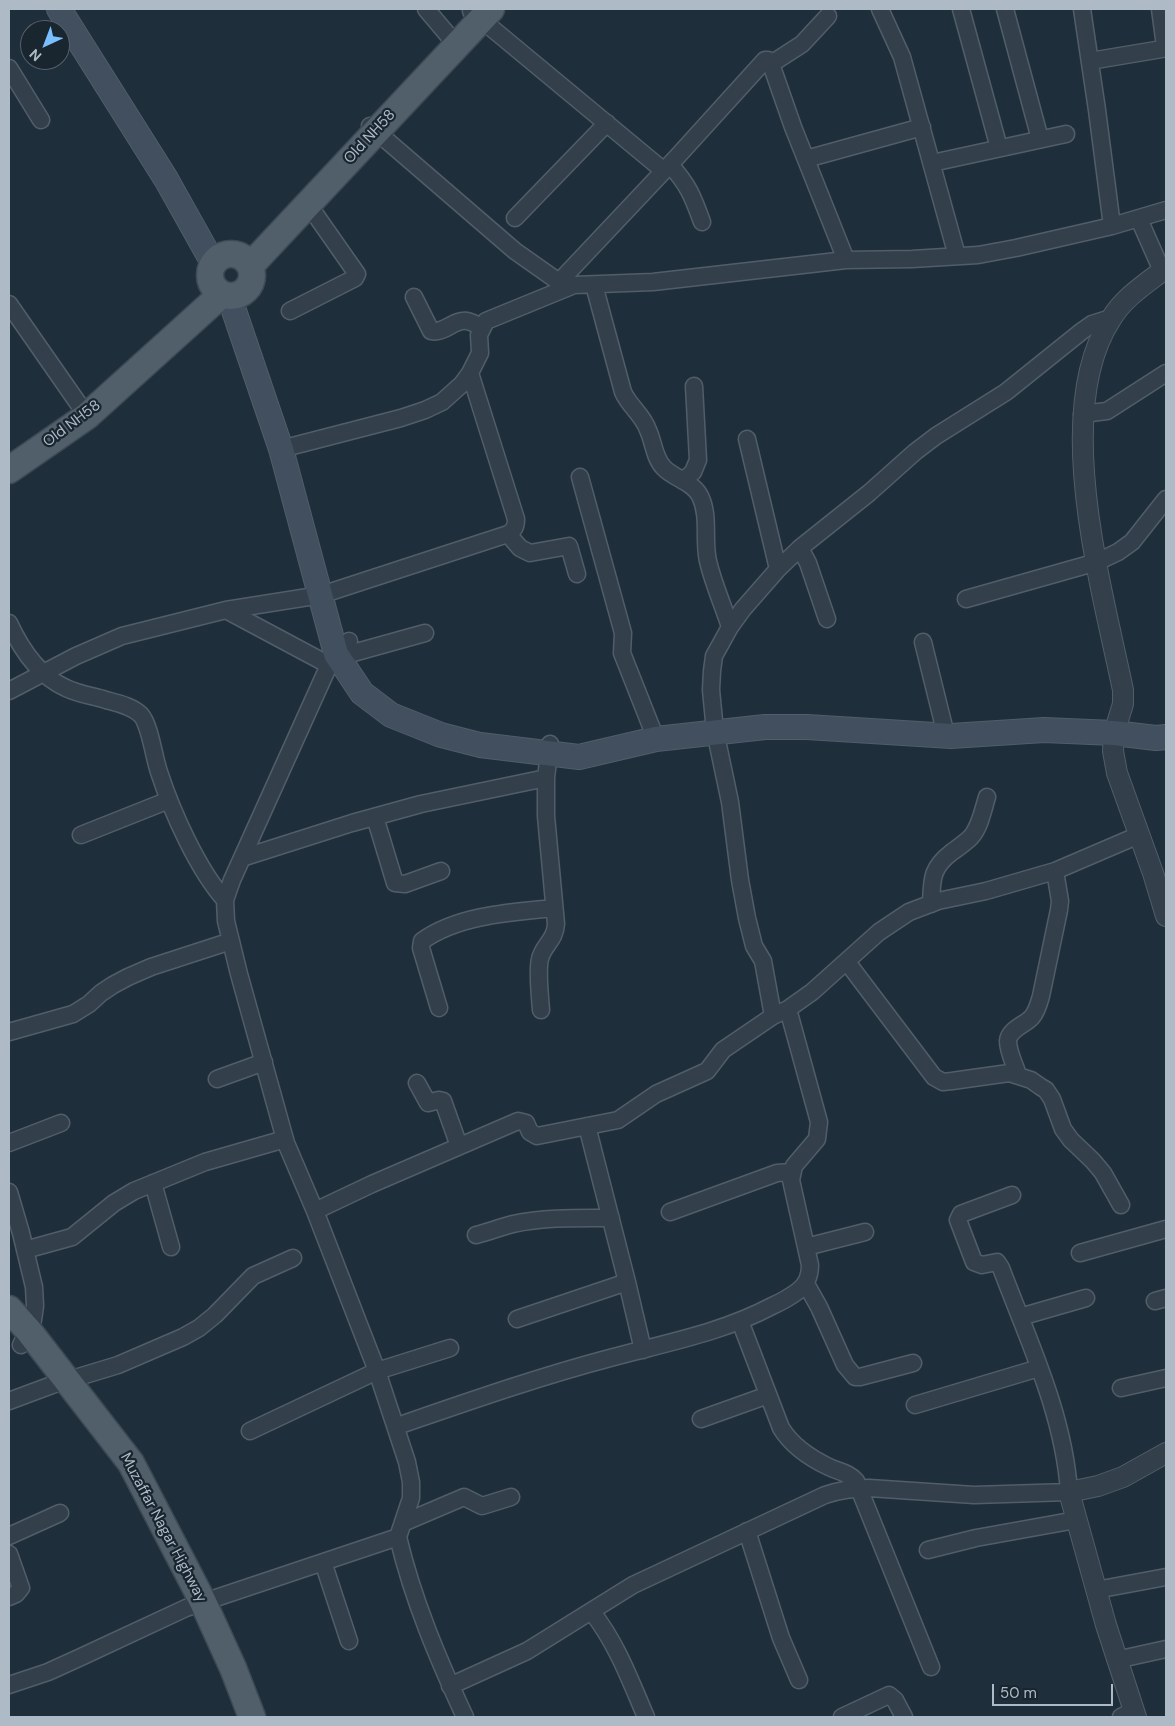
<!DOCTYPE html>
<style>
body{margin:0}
#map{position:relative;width:1175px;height:1726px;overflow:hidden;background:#1f2e3b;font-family:"DM Sans",sans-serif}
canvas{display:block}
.frame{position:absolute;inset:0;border:10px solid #aebbc7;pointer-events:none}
.north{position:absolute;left:20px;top:20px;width:50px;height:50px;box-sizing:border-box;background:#19252f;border:1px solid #55616c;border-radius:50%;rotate:223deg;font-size:14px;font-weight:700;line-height:20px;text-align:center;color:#aebbc7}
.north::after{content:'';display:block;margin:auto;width:18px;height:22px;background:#7bbeff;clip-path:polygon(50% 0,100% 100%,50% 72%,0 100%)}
.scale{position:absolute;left:992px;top:1684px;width:121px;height:22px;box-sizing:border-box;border:2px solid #aebbc7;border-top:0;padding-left:6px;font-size:15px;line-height:18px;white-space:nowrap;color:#aebbc7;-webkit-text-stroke:4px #19252f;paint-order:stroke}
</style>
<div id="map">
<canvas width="1175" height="1726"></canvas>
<div class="frame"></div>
<div class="north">N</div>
<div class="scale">50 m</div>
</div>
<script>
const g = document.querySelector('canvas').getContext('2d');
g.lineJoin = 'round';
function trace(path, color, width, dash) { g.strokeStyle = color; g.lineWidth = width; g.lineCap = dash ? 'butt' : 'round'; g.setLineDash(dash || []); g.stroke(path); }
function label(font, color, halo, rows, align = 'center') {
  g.font = font + ' "DM Sans",sans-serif'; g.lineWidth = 4.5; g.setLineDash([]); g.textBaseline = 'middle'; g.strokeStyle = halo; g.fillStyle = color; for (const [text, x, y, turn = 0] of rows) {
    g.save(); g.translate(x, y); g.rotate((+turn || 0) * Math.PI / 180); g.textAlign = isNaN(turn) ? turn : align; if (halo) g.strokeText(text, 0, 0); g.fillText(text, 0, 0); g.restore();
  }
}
const minor = new Path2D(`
 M426,9l22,26
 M880,9l22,48 55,199
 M961,9l38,139
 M1005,9l35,130
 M1082,9l15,101 15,116
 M471,11l193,160
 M1090,61l72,-12 3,-3 -5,-37
 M771,64l31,-20 26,-28
 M9,68l32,52
 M370,126l145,125 44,31 15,3 79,-3 193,-22 66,-1 66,-4 38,-7 96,-22 54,-16
 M806,159l116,-32
 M932,163l134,-29
 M670,165c18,19 23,32 32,57
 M515,218l92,-95
 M1139,219l23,52
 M559,282l117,-124 89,-98h3l3,4 22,63 53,133
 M594,285l29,107c6,14 20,23 25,38 6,13 6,28 16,38 11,11 29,14 36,28 10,20 3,44 8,65 5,22 15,44 22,66
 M414,297l17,34c13,3 23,-12 36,-10 5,1 10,4 15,6
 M9,304l78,112
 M290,311l65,-33 2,-4 -49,-70
 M1082,414l25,-3 59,-38
 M747,439l31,130
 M281,449l120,-31 24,-8 17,-8 20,-18 8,-11 10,-20 -1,-18 7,-14 88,-36
 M580,477l43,156 -1,20 34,86
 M683,481l10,-9 5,-12 -4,-74
 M508,534l12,14 10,5 39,-7 8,28
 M800,548l8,15 19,56
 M966,599l131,-37 21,-10 14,-10 34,-43
 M226,610l103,55
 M9,623c12,26 30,53 57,65 12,6 27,8 40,12 11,3 26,6 35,15 9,10 13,43 18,57 13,40 39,98 66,128
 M923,642l23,93
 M353,653l72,-20
 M9,691l67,-35 46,-20 104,-26 95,-15 187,-61c6,-4 8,-7 8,-15l-46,-146
 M375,817l20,66 10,1 36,-13
 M81,835l88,-35
 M242,858l110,-35 69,-19 125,-26 4,-34
 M931,904c1,-25 0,-36 21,-52 7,-5 13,-9 19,-15 9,-10 12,-27 16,-40
 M847,962l87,115 9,5 9,-1 57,-8 22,7 10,7 5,3 6,9 11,30 8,11 22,21 10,12 18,32
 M439,1008l-18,-60 1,-7c36,-26 90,-29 132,-33
 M541,1010c-1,-14 -4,-39 -1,-51 3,-14 15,-18 16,-35l-10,-108v-38
 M773,1016l-10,-55 -9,-15 -7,-28 -7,-38 -10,-78 -15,-71 -4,-41 1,-19 2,-15 16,-29 13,-18 35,-40 22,-21 69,-55 46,-41 21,-16 70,-44 76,-61 10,-7 19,-6
 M9,1032l64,-18 16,-10 12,-11 12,-8 15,-8 23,-10 80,-26
 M1018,1075c-3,-10 -10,-23 -10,-34 1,-12 17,-16 24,-24 5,-6 7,-14 9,-21l18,-86 1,-9 -5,-30
 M217,1079l47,-17
 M417,1083l11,20 11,-3 4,1 16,45
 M587,1126l40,156 16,68
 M9,1143l52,-20
 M153,1183l18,64
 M9,1192l12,41 13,54 1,19 -2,14 -12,25
 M315,1211l57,-27 146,-63 8,2 4,9 7,4 81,-16 38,-26 51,-23 16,-21 50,-34 15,-7 24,-17 67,-60 30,-20 29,-11 48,-10 69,-20 84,-36
 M670,1212l107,-39 15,-1
 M476,1235c12,-3 25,-8 37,-11 32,-7 65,-6 98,-6
 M806,1247l59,-15
 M25,1250l47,-13 42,-34 20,-12 71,-29 80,-23
 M1080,1253l86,-24
 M806,1284l13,23 26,58 10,12h5l53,-14
 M1155,1301l11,-3
 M1020,1317l66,-19
 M517,1319l110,-37
 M740,1321l41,107c11,18 29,30 48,39 10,5 19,5 27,14l75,186
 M1121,1388l45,-10
 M9,1401l43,-16 66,-20 65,-28 16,-9 16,-13 38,-39 40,-18
 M915,1405l124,-37
 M701,1419l67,-24
 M397,1426c70,-24 141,-49 213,-68 55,-15 111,-25 162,-52 9,-4 18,-9 26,-15 9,-7 12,-15 12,-26l-19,-85 3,-14 23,-27 2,-17 -31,-113
 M250,1431l127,-60 73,-23
 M403,1523l61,-26 18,9 29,-9
 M747,1531l34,107 18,42
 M9,1536l51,-23
 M398,1537c15,63 40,122 67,180
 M928,1550l48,-12 100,-18
 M9,1554l12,34 -5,6 -7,3
 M323,1562l26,79
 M1096,1590l70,-13
 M592,1612c25,32 38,68 54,105
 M1116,1660l50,-11
 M9,1685l39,-13 33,-15 105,-49 212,-71 13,-39v-16l-4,-20 -30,-91 -62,-160 -29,-68 -47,-169 -13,-53 -1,-21 7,-20 97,-215 7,-11 13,-13
 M450,1686l77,-35 106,-66 192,-90c15,-5 29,-7 44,-7l105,7 95,-3c-5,-78 -41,-152 -68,-224l-4,-6 -15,3 -8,-3 -16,-42 3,-6 51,-19
 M842,1717l47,-22 6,5 9,17
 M1121,1717l12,-6`);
const tertiary = new Path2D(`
 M1166,268c-19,15 -42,29 -55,51 -60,92 -9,269 12,371v14l-9,29 -1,18 4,22 36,100 13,43
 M1136,1717l-30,-92 -37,-133 29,-6 25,-9 43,-24`);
const secondary = new Path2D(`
 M59,9l107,170 47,84
 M229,296l52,153 55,205 26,39 29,22 50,20 39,10 99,12 77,-18 109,-12h42l144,9 93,-6 70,3 42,5 10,-1`);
const primary = new Path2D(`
 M210 275a21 21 0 1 1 42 0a21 21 0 1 1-42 0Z
 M250,266l241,-257
 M9,470l78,-54 135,-122
 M9,1309l19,21 103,133 72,139 30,66 19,49`);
trace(minor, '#515e69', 19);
trace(tertiary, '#515e69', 22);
trace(secondary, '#515e69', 26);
trace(primary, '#3d4954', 29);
trace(minor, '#33404b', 16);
trace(tertiary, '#33404b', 20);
trace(secondary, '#414f5e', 24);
trace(primary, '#515f6b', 26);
label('15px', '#aebbc7', '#19252f', [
 ["Old NH58",370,137,-47],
 ["Old NH58",72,424,-37],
 ["Muzaffar Nagar Highway",163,1528,62]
]);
</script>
